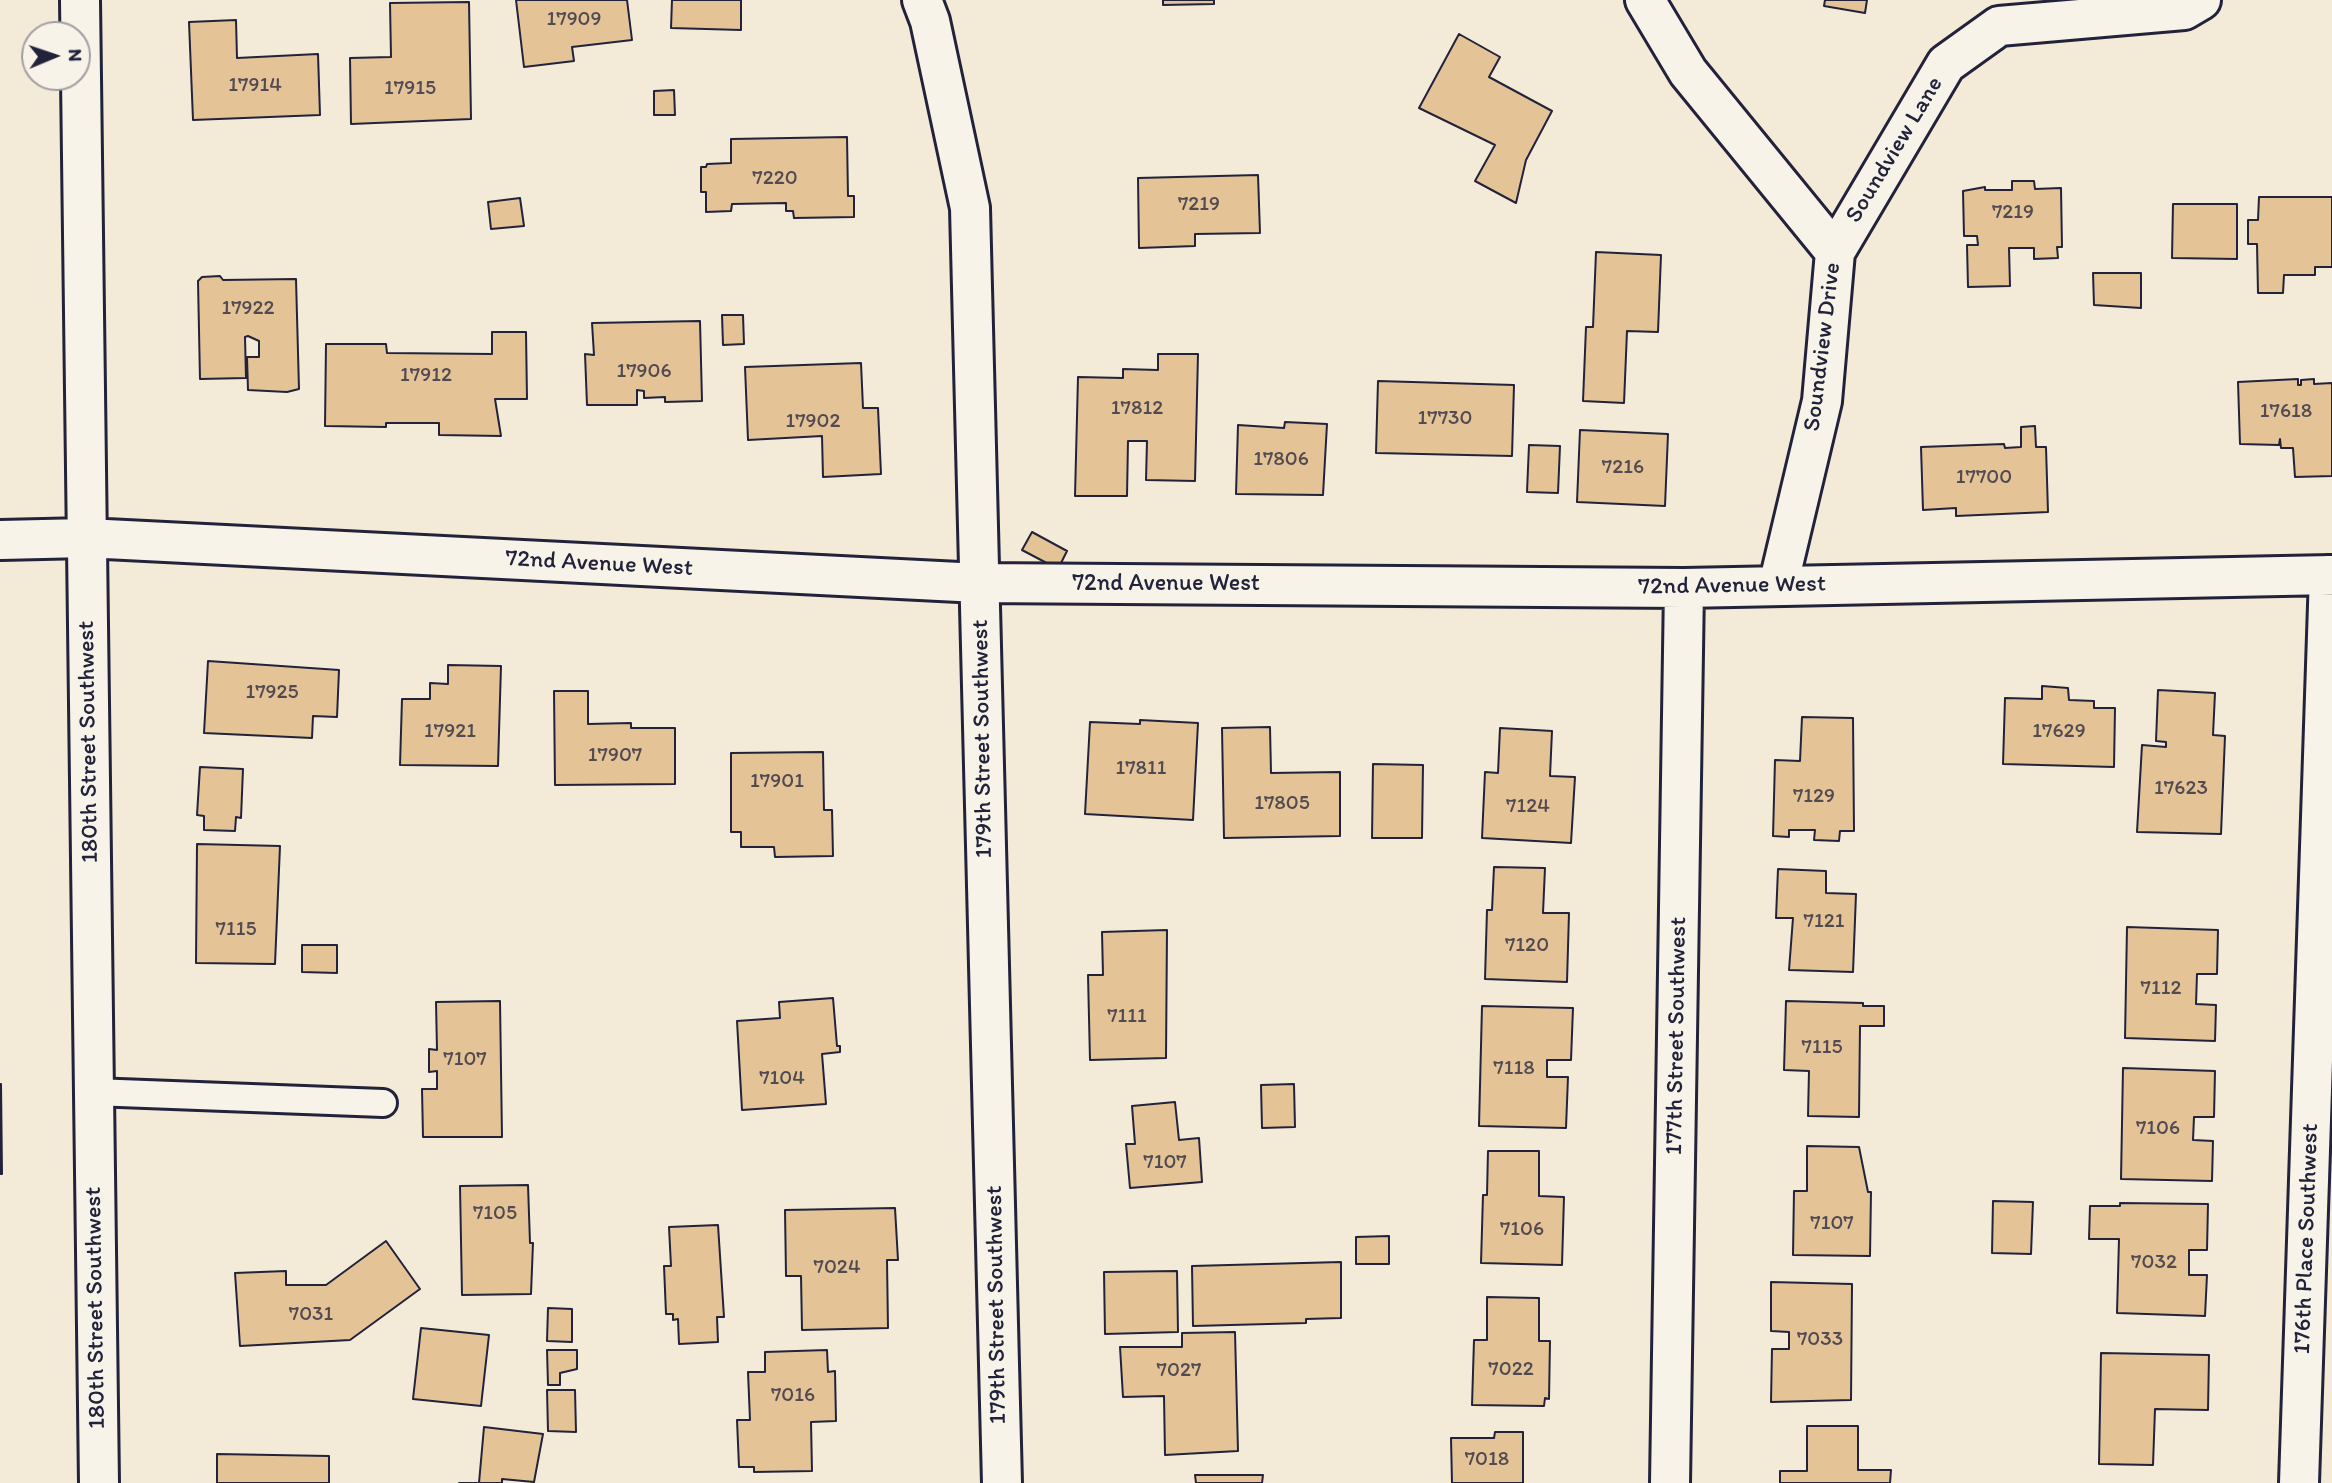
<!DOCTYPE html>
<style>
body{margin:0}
#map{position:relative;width:2332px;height:1483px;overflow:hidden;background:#f3ead8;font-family:Itim,sans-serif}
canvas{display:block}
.north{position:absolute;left:21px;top:21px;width:70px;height:70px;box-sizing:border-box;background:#f7f3e8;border:2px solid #a29fa3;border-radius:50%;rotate:88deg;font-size:19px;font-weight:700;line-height:28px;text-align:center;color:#22223b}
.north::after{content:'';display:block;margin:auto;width:24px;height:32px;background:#22223b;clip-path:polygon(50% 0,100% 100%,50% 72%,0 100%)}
</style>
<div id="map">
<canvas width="2332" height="1483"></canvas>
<div class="north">N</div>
</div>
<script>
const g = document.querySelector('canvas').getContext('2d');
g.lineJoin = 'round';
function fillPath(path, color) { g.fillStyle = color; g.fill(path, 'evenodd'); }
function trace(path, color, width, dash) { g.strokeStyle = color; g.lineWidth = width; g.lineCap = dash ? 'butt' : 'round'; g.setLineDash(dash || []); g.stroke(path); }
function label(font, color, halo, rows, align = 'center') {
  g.font = font + ' Itim,sans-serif'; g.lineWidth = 6; g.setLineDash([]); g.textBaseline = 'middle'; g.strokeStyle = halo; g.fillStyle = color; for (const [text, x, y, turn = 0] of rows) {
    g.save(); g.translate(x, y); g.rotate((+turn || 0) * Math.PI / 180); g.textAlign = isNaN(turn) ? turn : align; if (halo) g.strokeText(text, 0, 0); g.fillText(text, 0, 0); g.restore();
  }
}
const building = new Path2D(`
 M516,0h111l5,40 -60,7 2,14 -50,6z
 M672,0h69v30l-70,-2z
 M1163,0h51v4l-51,1z
 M1825,0h42l-2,13 -41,-7z
 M469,2l2,117 -120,5 -1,-66 41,-1 -1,-54z
 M236,20l1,38 81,-4 2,61 -127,5 -4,-98z
 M1459,34l41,23 -11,20 63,34 -26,49 -10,43 -41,-22 20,-36 -76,-37z
 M674,90l1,25h-21v-24z
 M847,137l1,59h6v21l-60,1 -1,-7h-7v-8l-54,1 -1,7 -25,1v-20h-5v-25h5l1,-3 24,-1v-24z
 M1258,175l2,58 -65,1v12l-56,2 -1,-70z
 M2012,181h22l1,8 26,-1 1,59h-5l1,11 -24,1v-11h-25l1,38 -42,1 -1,-42h11l-1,-9h-13l-1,-45 22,-4v3h27z
 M2259,197h73v70h-17v8h-31l-1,18h-25l-1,-49h-9v-24h10z
 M520,198l4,28 -33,3 -3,-27z
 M2173,204h64v55l-65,-1z
 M1596,252l65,3 -3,77 -31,-1 -3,72 -41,-2 3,-74h7z
 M2093,273h48v35l-47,-3z
 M220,276l3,4 73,-1 3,110 -12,3 -39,-2 -1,-33h12v-16l-11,-5 -3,1 1,41 -46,1 -2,-98 4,-4z
 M722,315h21l1,29 -21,1z
 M700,321l2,80 -37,1v-5l-21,1v-7l-7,-1v15h-50l-2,-51 9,1 -2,-32z
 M492,332h34l1,67h-32l6,37 -62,-1v-12h-53v4l-61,-1 1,-82h60l1,9 105,1z
 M1158,354h40l-3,127 -49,-1 1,-39h-19l-1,55h-52l3,-119 45,1v-9l35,1z
 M861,363l2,45h15l3,66 -58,3 -1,-41 -74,4 -3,-73z
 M2298,379v6h3v-5l13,-1v5l18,-1v93l-37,1 -2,-29h-12l-1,-9 -1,6 -39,-1 -2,-62z
 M1378,381l136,4 -2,71 -136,-3z
 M1285,422l42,2 -4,71 -87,-1 2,-69 46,3z
 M2035,426l1,21h10l2,65 -92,4v-8l-33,2 -2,-63 83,-3 1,4 16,-1v-20z
 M1580,430l88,4 -3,72 -88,-4z
 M1529,445l31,1 -2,47 -31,-1z
 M1032,532l35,19 -9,18 -36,-19z
 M208,661l131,9 -2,47 -24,-1 -1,22 -108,-5z
 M448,665l53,1 -3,100 -98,-1 2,-66h28v-16l18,1z
 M2042,686l26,2 1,12 25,1v7h21l-1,59 -111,-3 2,-66 37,1z
 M2158,690l57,3 -2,42 12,1 -4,98 -84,-2 5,-87 24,2v-5l-10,-1z
 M554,691h34v33l43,-1v5h44v56l-120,1z
 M1802,717l51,1 1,113h-14l-1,10 -25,-1 1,-10h-26v7l-16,-1 2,-76 25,1z
 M1140,720l58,3 -5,97 -108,-6 5,-92 50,2z
 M1270,727l1,46 69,-1v64l-116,2 -2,-110z
 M1500,728l52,3 -2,45 25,1 -4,66 -89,-5 3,-66 13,1z
 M823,752l1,58h8l1,46 -58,1 -1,-10h-33v-15h-10v-79z
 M1373,764l50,1 -1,73h-50z
 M200,767l43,2 -2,49 -5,-1 -1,14 -31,-1v-14l-7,-1z
 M197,844l83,2 -5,118 -79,-1z
 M1494,867l51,1 -2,45h26l-2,69 -82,-3 2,-69h5z
 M1778,869l48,2v22l30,1 -3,78 -64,-2 4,-52h-17z
 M2127,927l91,3 -1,44h-20l-1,30 20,1 -1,36 -90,-3z
 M1167,930l-1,128 -76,2 -2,-85h15l-1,-43z
 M302,945h35v28l-35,-1z
 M833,998l4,48h3v6l-18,2 4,50 -84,6 -5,-89 43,-3 -1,-16z
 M500,1001l2,136h-79l-1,-48h15v-18l-8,1v-23l8,1 -1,-48z
 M1786,1001l77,2v3h21v20h-24l-1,91 -51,-1 1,-45 -25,-1z
 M1482,1006l91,2 -2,52h-24v17h21l-2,51 -87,-2z
 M2123,1068l92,3 -1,46h-20l-1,23 20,1 -1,40 -91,-2z
 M1,1084l1,90h-2v-90z
 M1294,1084l1,43 -33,1 -1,-43z
 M1175,1102l4,38 20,-2 3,44 -72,6 -4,-44h9l-3,-38z
 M1807,1146l52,1 9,45h3l-1,64 -77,-1 1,-64h13z
 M1488,1151h51v45l25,1 -2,68 -81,-2 2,-68h4z
 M528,1185l2,58h3l-2,51 -69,1 -2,-109z
 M1993,1201l40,1 -2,52 -39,-1z
 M2120,1203l88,1 -1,46h-18v25h18l-2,41 -88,-3 2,-74h-30l1,-33h30z
 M895,1208l3,52h-11l1,68 -86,2 -1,-54h-15l-1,-66z
 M718,1225l6,92h-7l1,25 -39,2 -1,-25 -5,1v-6h-7l-2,-48h7l-2,-39z
 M1389,1236v28h-33v-27z
 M386,1241l34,48 -70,51 -110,6 -5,-73 51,-2v14h40z
 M1341,1262v56l-35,1v4l-113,3 -1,-60z
 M1177,1271l1,61 -73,2 -1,-62z
 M1771,1282l81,2 -1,116 -80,2 1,-53h17v-17l-18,-1z
 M1487,1297l52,1v43h11l-1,58 -4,-1 -1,8 -72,-1 2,-65h13z
 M548,1308l24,1v33l-25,-1z
 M421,1328l68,7 -8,71 -68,-7z
 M1235,1332l3,119 -73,4 -1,-59 -41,1 -3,-50h62v-14z
 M547,1350h30v19l-17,4v12h-12z
 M827,1350l1,22 7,-1 1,50 -25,1 1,49 -58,1v-5h-15l-2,-47h13l-2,-48h17v-20z
 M2101,1353l108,2 -1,55 -53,-1 -2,56 -54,-1z
 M547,1390h28l1,42 -28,-1z
 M1807,1426h51v44h33l-1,13h-110v-12h27z
 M484,1427l59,7 -9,48 -32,-3v4h-43h20z
 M1495,1432h28v51h-71l-1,-45h43z
 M217,1454l112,2v27h-112z
 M1195,1475h68l-1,8h-66z`);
fillPath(building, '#e4c497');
trace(building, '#22223b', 2);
const service = new Path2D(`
 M93,1092l290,11`);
const minor = new Path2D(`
 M80,0l19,1483
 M922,0l8,21 40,187 32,1275
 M1645,0l43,72 147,180 -13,149 -44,185
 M1835,252l111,-188 53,-38 185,-16 17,-10
 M0,540l86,-2 893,45 705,5 648,-13
 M1670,1483l14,-895
 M2299,1483l30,-908`);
trace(service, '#22223b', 32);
trace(minor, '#22223b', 44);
trace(service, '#f7f3e8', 26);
trace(minor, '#f7f3e8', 38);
label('21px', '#524a52', null, [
 ["17909",574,20],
 ["17914",255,86],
 ["17915",410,89],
 ["7220",775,179],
 ["7219",1199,205],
 ["7219",2013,213],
 ["17922",248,309],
 ["17906",644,372],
 ["17912",426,376],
 ["17812",1137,409],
 ["17618",2286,412],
 ["17730",1445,419],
 ["17902",813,422],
 ["17806",1281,460],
 ["7216",1623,468],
 ["17700",1984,478],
 ["17925",272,693],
 ["17921",450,732],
 ["17629",2059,732],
 ["17907",615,756],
 ["17811",1141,769],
 ["17901",777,782],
 ["17623",2181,789],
 ["7129",1814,797],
 ["17805",1282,804],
 ["7124",1528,807],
 ["7121",1824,922],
 ["7115",236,930],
 ["7120",1527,946],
 ["7112",2161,989],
 ["7111",1127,1017],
 ["7115",1822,1048],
 ["7107",465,1060],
 ["7118",1514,1069],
 ["7104",782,1079],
 ["7106",2158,1129],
 ["7107",1165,1163],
 ["7105",495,1214],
 ["7107",1832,1224],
 ["7106",1522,1230],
 ["7032",2154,1263],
 ["7024",837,1268],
 ["7031",311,1315],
 ["7033",1820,1340],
 ["7022",1511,1370],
 ["7027",1179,1371],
 ["7016",793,1396],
 ["7018",1487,1460]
]);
label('24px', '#22223b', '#f7f3e8', [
 ["Soundview Lane",1895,150,-59],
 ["Soundview Drive",1823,347,-83],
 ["72nd Avenue West",599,564,3],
 ["72nd Avenue West",1166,584],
 ["72nd Avenue West",1732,586,-1],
 ["179th Street Southwest",983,739,-91],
 ["180th Street Southwest",89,742,-91],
 ["177th Street Southwest",1677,1036,-89],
 ["176th Place Southwest",2307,1239,-88],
 ["179th Street Southwest",997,1305,-91],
 ["180th Street Southwest",96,1308,-91]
]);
</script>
